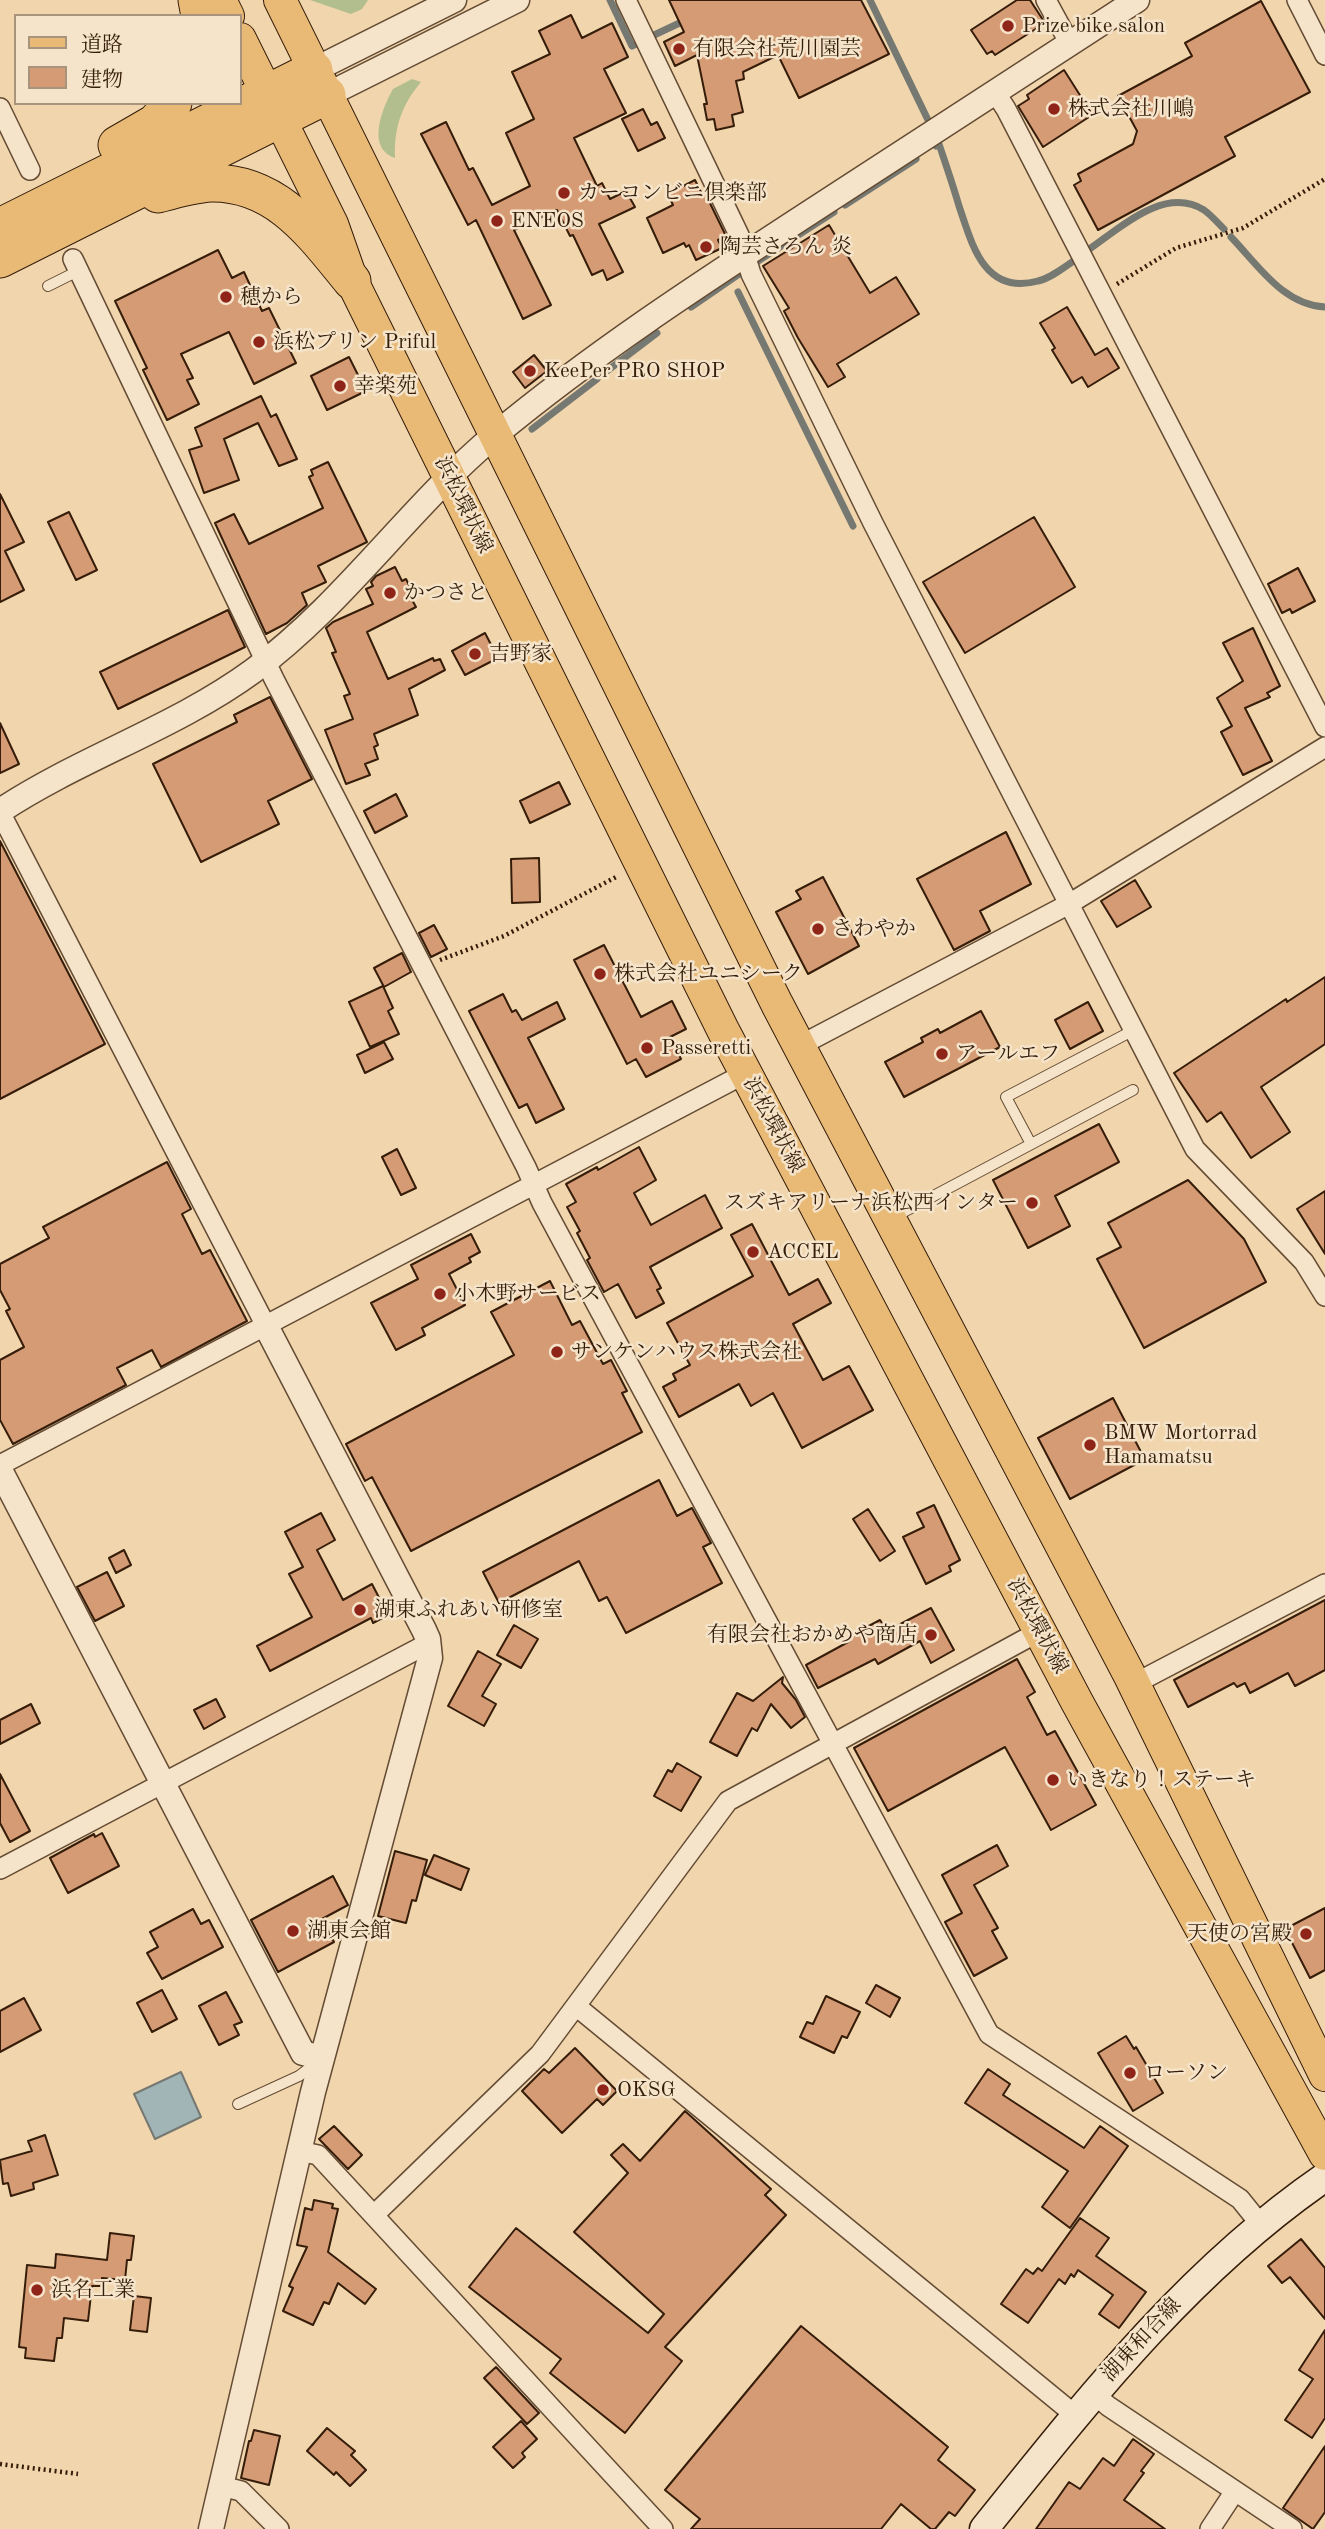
<!DOCTYPE html>
<meta charset="utf-8">
<style>
body{margin:0}
#map{position:relative;width:1325px;height:2529px;overflow:hidden;background:#f0d5ad;font-family:"Old Standard TT","Noto Serif JP",serif}
canvas{display:block}
.legend{position:absolute;left:14px;top:14px;width:228px;height:91px;box-sizing:border-box;background:#f5e4ca;border:2px solid #a8947d;margin:0;padding:9px 12px;list-style:none;font-size:21px;color:#351d0a}
.legend li{display:flex;align-items:center;gap:14px;height:35px}
.legend b{width:35px;border:2px solid #a8947d}
</style>
<div id="map">
<canvas width="1325" height="2529"></canvas>
<ul class="legend">
<li><b style="height:9px;background:#e8ba76"></b>道路</li>
<li><b style="height:19px;background:#d59b75"></b>建物</li>
</ul>
</div>
<script>
const g = document.querySelector('canvas').getContext('2d');
g.lineJoin = 'round';
function fillPath(path, color) { g.fillStyle = color; g.fill(path, 'evenodd'); }
function trace(path, color, width, dash) { g.strokeStyle = color; g.lineWidth = width; g.lineCap = dash ? 'butt' : 'round'; g.setLineDash(dash || []); g.stroke(path); }
function label(font, color, halo, rows, align = 'center') {
  g.font = font + ' "Old Standard TT","Noto Serif JP",serif'; g.lineWidth = 5; g.setLineDash([]); g.textBaseline = 'middle'; g.strokeStyle = halo; g.fillStyle = color; for (const [text, x, y, turn = 0] of rows) {
    g.save(); g.translate(x, y); g.rotate((+turn || 0) * Math.PI / 180); g.textAlign = isNaN(turn) ? turn : align; if (halo) g.strokeText(text, 0, 0); g.fillText(text, 0, 0); g.restore();
  }
}
fillPath(new Path2D(`
 M310,0h58l-6,9 -11,5z
 M412,79l9,3c-20,24 -27,46 -26,76 -29,-10 -13,-49 -2,-69z`), '#b3be8f');
const water = new Path2D(`
 M181,2072l20,45 -46,22 -21,-45z`);
fillPath(water, '#a1b5b7');
trace(water, '#767872', 2);
trace(new Path2D(`
 M610,0l22,46 6,-3
 M870,0l58,120
 M652,36l34,-16
 M936,146l3,-2c7,21 14,41 20,62 13,38 25,90 79,75 13,-3 25,-13 37,-21
 M845,205l71,-46
 M1231,237c27,28 52,68 94,70
 M1088,250c31,-21 76,-65 116,-40 7,5 14,13 20,19
 M758,261l76,-49
 M738,292l115,234
 M691,307l48,-33
 M607,371l50,-38
 M532,429l65,-50`), '#767872', 7);
const building = new Path2D(`
 M669,0h192l28,54 -90,44 -21,-43 -35,17 1,7 -8,2 7,31 -11,3 2,11 -18,4 -2,-11 -7,1 -3,-16h3l-10,-49 -22,11 -11,-24 20,-10z
 M1017,0h13l15,23 -50,32 -3,-4 -5,3 -16,-24z
 M1261,1l49,91 -85,45 10,19 -137,74 -24,-45 7,-4 -3,-7 55,-30 4,-13 -19,-35 74,-40 -7,-13z
 M571,15l11,23 30,-15 16,34 -24,12 22,44 -52,25 23,48 5,-3 8,16 16,-8 9,16 -36,17 24,48 -16,8 -4,-10 -11,5 -19,-40 -3,1 -13,-26 -43,20 37,75 -28,14 -47,-99 -8,5 -47,-91 25,-12 23,48 4,-2 19,37 38,-19 -24,-53 28,-14 -22,-47 38,-18 -11,-23z
 M1064,70l26,41 -4,2 3,4 -46,30 -25,-41 11,-7 -2,-4z
 M643,109l8,16 6,-3 8,16 -27,13 -16,-32z
 M695,180l7,14 3,-1 21,43 -8,4 4,8 -26,12 -7,-15 -3,2 -2,-4 -21,10 -16,-35 26,-13 -5,-11z
 M829,225l41,68 26,-16 23,37 -82,50 8,13 -17,10 -30,-49 -14,-27 5,-3 -26,-42z
 M218,250l14,28 12,-6 18,39 7,-3 27,55 -42,21 -25,-52 -48,22 12,24 -6,2 12,24 -32,16 -24,-50 4,-2 -32,-67z
 M1067,307l28,48 12,-7 12,20 -31,19 -6,-10 -10,6 -20,-33 3,-2 -15,-25z
 M534,355l13,16 -22,17 -12,-16z
 M349,357l17,34 -39,19 -16,-34z
 M261,396l10,21 5,-3 21,45 -18,7 -21,-43 -34,16 15,41 -35,13 -15,-43 13,-4 -7,-18z
 M328,462l39,80 -49,24 8,16 -24,11 5,12 -20,18 -21,11 -51,-111 19,-9 15,30 74,-36 -14,-31 4,-2 -2,-5z
 M0,494l24,48 -19,9 19,39 -24,12z
 M69,512l28,58 -21,10 -28,-58z
 M1034,517l41,70 -110,66 -42,-71z
 M395,567l7,14 4,-2 9,18 -4,1 5,9 -49,25 21,47 45,-21 1,3 6,-2 5,11 -36,19 9,26 -44,19 4,11 -4,2 4,12 -13,5 5,11 -24,9 -21,-54 28,-11 -9,-23 6,-2 -18,-41 4,-1 -10,-24 7,-6 40,-18 -7,-15 7,-3 -2,-4 5,-6z
 M1298,568l17,33 -23,12 -2,-4 -8,4 -14,-29z
 M228,610l17,37 -127,62 -18,-37z
 M1253,628l27,58 -13,7 3,4 -25,11 27,53 -29,14 -22,-43 11,-6 -15,-28 26,-17 -20,-38z
 M485,633l13,25 -33,17 -13,-24z
 M270,697l42,82 -44,22 11,23 -78,38 -48,-98 84,-42 -3,-7z
 M0,723l19,41 -19,9z
 M559,782l11,22 -40,19 -10,-22z
 M396,794l11,22 -32,17 -11,-22z
 M1006,832l25,52 -51,27 10,20 -36,19 -37,-71z
 M0,841l105,203 -105,55z
 M539,858l1,44 -28,1 -1,-44z
 M823,877l36,69 -51,28 -32,-62 25,-13 -5,-8z
 M1135,880l16,27 -34,20 -16,-26z
 M434,925l13,24 -16,8 -12,-24z
 M604,945l37,72 31,-16 14,28 -16,8 11,22 -35,18 -10,-18 -9,5 -53,-104z
 M402,953l9,19 -27,15 -10,-19z
 M1325,977v67l-64,43 29,45 -39,26 -30,-46 -14,10 -33,-49 112,-74 1,3z
 M383,986l10,22 -5,3 11,23 -29,13 -21,-45z
 M503,994l9,18 4,-2 6,10 35,-18 8,17 -37,19 36,71 -28,14 -9,-19 -8,4 -50,-97z
 M1088,1002l15,29 -33,18 -15,-29z
 M981,1011l19,36 -96,50 -19,-35 38,-20 -2,-4 17,-9 2,4z
 M384,1042l9,17 -28,14 -8,-18z
 M1099,1124l20,38 -64,34 15,30 -42,22 -35,-68z
 M639,1147l17,33 -22,13 17,32 54,-30 17,33 -72,39 11,21 -4,2 7,13 -28,15 -18,-34 -14,8 -17,-32 3,-2 -13,-25 3,-2 -13,-24 9,-5 -10,-18 31,-17 1,3z
 M397,1149l19,39 -15,7 -19,-38z
 M167,1162l24,47 -9,5 20,40 8,-4 37,71 -86,46 -9,-17 -35,18 9,17 -113,59 -13,-24v-60l24,-13 -18,-36 4,-2 -10,-19v-26l49,-26 -6,-11z
 M1188,1180l56,59 22,43 -122,66 -47,-89 24,-12 -13,-24z
 M1325,1191v63l-28,-45z
 M752,1224l37,71 29,-16 13,24 -38,21 30,56 26,-14 24,44 -71,38 -29,-55 -22,13 -12,-22 -60,33 -16,-30 13,-7 -3,-6 17,-9 -23,-42 86,-47 -22,-41z
 M471,1234l9,18 -11,6 2,4 -22,12 16,31 -43,23 3,7 -29,15 -25,-47 47,-24 -7,-14z
 M550,1281l22,44 8,-4 23,43 8,-4 16,31 -5,2 20,39 -231,119 -39,-74 -7,4 -19,-37 168,-89 -23,-43z
 M1113,1398l28,54 -3,11 -68,36 -32,-61z
 M659,1480l18,36 15,-8 19,35 -8,4 19,36 -96,50 -19,-36 -8,4 -20,-40 -80,42 -16,-31z
 M934,1505l26,55 -11,6 2,5 -25,13 -23,-47 21,-10 -7,-14z
 M868,1509l27,42 -15,10 -27,-42z
 M321,1513l14,27 -18,10 26,50 29,-16 16,31 -15,8 -2,-5 -101,53 -13,-25 55,-29 -23,-43 14,-7 -18,-35z
 M124,1550l7,15 -15,8 -7,-15z
 M107,1572l17,34 -29,15 -18,-34z
 M1325,1600v70l-30,16 -7,-13 -38,20 -5,-10 -8,4 -3,-4 -46,24 -14,-27z
 M931,1608l23,42 -23,13 -11,-22 -42,23 -3,-5 -57,29 -12,-23 44,-24 -2,-4 32,-17 7,11z
 M514,1625l24,14 -17,29 -24,-13z
 M478,1651l23,13 -19,32 14,8 -12,22 -36,-20z
 M1017,1659l18,33 -8,5 20,38 8,-4 41,74 -45,25 -46,-83 -117,64 -34,-63z
 M783,1677l-1,6 14,17 9,17 -14,11 -20,-24 -14,27 -5,-3 -15,28 -27,-14 27,-49 16,8z
 M216,1699l9,18 -21,12 -10,-19z
 M31,1704l9,19 -40,21v-24z
 M677,1763l24,14 -20,34 -27,-15 14,-26 4,2z
 M0,1774l30,57 -20,11 -10,-19z
 M102,1833l17,33 -51,27 -18,-35 44,-24 1,3z
 M997,1845l11,21 -34,19 24,43 -6,3 15,27 -33,18 -29,-54 17,-9 -20,-38z
 M395,1851l32,9 -11,41 -4,-1 -6,23 -28,-7z
 M434,1855l35,14 -8,21 -36,-15z
 M333,1876l15,29 -26,14 12,23 -56,30 -27,-52z
 M1325,1908v62l-15,8 -25,-49z
 M193,1909l8,15 8,-4 14,27 -61,32 -15,-26 11,-6 -8,-15z
 M876,1985l24,13 -10,19 -24,-14z
 M162,1990l15,29 -25,13 -15,-29z
 M226,1992l16,30 -8,3 5,10 -20,10 -20,-39z
 M826,1996l34,16 -13,26 -5,-2 -8,17 -34,-16 7,-15 6,2z
 M24,1998l17,32 -41,22v-41z
 M1126,2036l8,13 2,-2 27,46 -30,18 -35,-58z
 M575,2048l42,43 -14,14 -6,-6 -35,34 -40,-42 22,-22 5,4z
 M988,2069l22,15 -7,11 81,53 16,-22 28,20 -58,82 -28,-21 26,-36 -103,-68z
 M685,2111l86,78 -6,6 21,20 -121,132 17,14 -57,72 -75,-60 11,-14 -92,-72 47,-59 132,105 16,-19 -90,-82 54,-59 -17,-18 12,-11 17,17z
 M334,2126l28,29 -14,14 -29,-30z
 M45,2135l13,40 -25,8 1,6 -23,7 -3,-13 -5,1 -3,-24 32,-9 -4,-10z
 M314,2200l19,4 -1,4 6,1 -10,43 48,37 -11,15 -27,-21 -9,21 -5,-2 -11,23 -30,-14 10,-23 -4,-2 18,-39 -10,-2 8,-37 7,2z
 M1080,2218l29,20 -13,18 50,36 -27,36 -20,-14 14,-19 -35,-25 -4,7 -3,-3 -6,10 -6,-5 -31,44 -27,-19 25,-35 7,5 5,-6 4,3z
 M110,2233l24,3 -3,24h-4l-2,20 -23,-2 -1,8h-9l-4,35 -24,-3 -2,20h-5l-3,23 -29,-3 1,-10 -7,-1 8,-82 28,3 1,-14 51,6z
 M1301,2239l24,29v51l-35,-42 -8,6 -14,-17z
 M134,2296l17,2 -4,34 -17,-2z
 M801,2326l147,121 -10,13 37,30 -20,26 -6,-4 -14,17h-4l-30,-25 -20,25h-190l9,-10 -35,-29z
 M1325,2330v88l-13,20 -27,-18 28,-41 -14,-9z
 M496,2367l43,46 -12,11 -43,-46z
 M521,2421l16,18 -15,14 3,4 -12,11 -20,-21z
 M327,2428l28,23 -4,4 15,15 -16,16 -14,-14 -2,3 -27,-24z
 M254,2430l26,6 -11,49 -28,-7 8,-37h2z
 M1133,2439l21,15 -13,17 3,2 -20,27 41,29h-129l33,-47 11,7 23,-31 11,8z
 M1325,2446v66l-12,17 -30,-21z`);
fillPath(building, '#d59b75');
trace(building, '#351d0a', 2);
const service = new Path2D(`
 M48,286l30,-15
 M1031,1144l-25,-47 128,-67
 M894,1217l239,-127
 M238,2104l61,-28 17,-13`);
const minor = new Path2D(`
 M626,0l113,235 12,39 122,249 322,626 109,113 21,34
 M1046,0l24,44
 M1297,0l28,55
 M995,92l11,17 319,618
 M0,108l30,62
 M73,259l201,420 252,488 16,36 447,831 251,165 21,26
 M0,812l266,514
 M799,1046l270,-142 256,-157
 M0,1465l746,-392
 M1134,1684l191,-100
 M0,1869l429,-226
 M576,2006l499,409
 M299,2151l19,4 345,374
 M374,2215l166,-161 188,-253 312,-170
 M1093,2393l15,13 184,123
 M221,2486l20,5 38,38
 M1210,2529l25,-38`);
const tertiary = new Path2D(`
 M314,70l140,-70
 M327,95l190,-95
 M0,811c80,-53 175,-83 253,-140 91,-67 156,-164 242,-236 100,-83 208,-153 317,-224 108,-70 217,-141 325,-211
 M0,1470l303,583 19,5
 M211,2529l102,-437 117,-434 -2,-19 -4,-9 -158,-304`);
const secondary = new Path2D(`
 M984,2529c103,-128 204,-258 341,-352`);
const primary = new Path2D(`
 M220,0l8,16
 M280,0l497,1004 352,670 196,401
 M240,39l92,185 20,57 372,751 353,670 248,452`);
const motorway = new Path2D(`
 M197,0l3,16
 M117,145l38,-22 18,-20
 M158,194c18,-5 35,-10 53,-11 67,-1 103,52 141,98
 M0,227l314,-157
 M0,259l327,-164`);
trace(service, '#644b33', 12);
trace(minor, '#644b33', 22);
trace(tertiary, '#644b33', 27);
trace(secondary, '#351d0a', 31);
trace(primary, '#351d0a', 34);
trace(motorway, '#351d0a', 39);
trace(new Path2D(`
 M1117,284l59,-36 67,-20 82,-49
 M440,960l64,-24 114,-60
 M0,2464l78,10`), '#351d0a', 4.5, [2, 3.5]);
trace(service, '#f5e4ca', 10);
trace(minor, '#f5e4ca', 19);
trace(tertiary, '#f5e4ca', 24);
trace(secondary, '#f5e4ca', 28);
trace(primary, '#e8ba76', 32);
trace(motorway, '#e8ba76', 37);
for (const [x, y, r, color] of [
 [1008,26,7,"#8f2418"],
 [679,49,7,"#8f2418"],
 [1054,109,7,"#8f2418"],
 [564,193,7,"#8f2418"],
 [497,221,7,"#8f2418"],
 [706,247,7,"#8f2418"],
 [226,297,7,"#8f2418"],
 [259,342,7,"#8f2418"],
 [530,371,7,"#8f2418"],
 [340,386,7,"#8f2418"],
 [390,593,7,"#8f2418"],
 [475,654,7,"#8f2418"],
 [818,929,7,"#8f2418"],
 [600,974,7,"#8f2418"],
 [647,1048,7,"#8f2418"],
 [942,1054,7,"#8f2418"],
 [1032,1203,7,"#8f2418"],
 [753,1252,7,"#8f2418"],
 [440,1294,7,"#8f2418"],
 [557,1352,7,"#8f2418"],
 [1090,1445,7,"#8f2418"],
 [360,1610,7,"#8f2418"],
 [931,1635,7,"#8f2418"],
 [1053,1780,7,"#8f2418"],
 [293,1931,7,"#8f2418"],
 [1306,1934,7,"#8f2418"],
 [1130,2073,7,"#8f2418"],
 [603,2090,7,"#8f2418"],
 [37,2290,7,"#8f2418"]
]) { const dot = new Path2D(); dot.arc(x, y, r, 0, 2 * Math.PI); g.fillStyle = color; g.fill(dot); trace(dot, '#f5e4ca', 2.5); }
label('21px', '#351d0a', '#f5e4ca', [
 ["Prize bike salon",1022,26],
 ["有限会社荒川園芸",693,49],
 ["株式会社川嶋",1068,109],
 ["カーコンビニ倶楽部",578,193],
 ["ENEOS",511,221],
 ["陶芸さろん 炎",720,247],
 ["穂から",240,297],
 ["浜松プリン Priful",273,342],
 ["KeePer PRO SHOP",544,371],
 ["幸楽苑",354,386],
 ["かつさと",404,593],
 ["吉野家",489,654],
 ["さわやか",832,929],
 ["株式会社ユニシーク",614,974],
 ["Passeretti",661,1048],
 ["アールエフ",956,1054],
 ["スズキアリーナ浜松西インター",1018,1203,"right"],
 ["ACCEL",767,1252],
 ["小木野サービス",454,1294],
 ["サンケンハウス株式会社",571,1352],
 ["BMW Mortorrad",1104,1433],
 ["Hamamatsu",1104,1457],
 ["湖東ふれあい研修室",374,1610],
 ["有限会社おかめや商店",917,1635,"right"],
 ["いきなり！ステーキ",1067,1780],
 ["湖東会館",307,1931],
 ["天使の宮殿",1292,1934,"right"],
 ["ローソン",1144,2073],
 ["OKSG",617,2090],
 ["浜名工業",51,2290]
], 'left');
label('21px', '#351d0a', '#f5e4ca', [
 ["浜松環状線",463,505,64],
 ["浜松環状線",773,1125,62],
 ["浜松環状線",1037,1626,62],
 ["湖東和合線",1142,2340,-47]
]);
</script>
